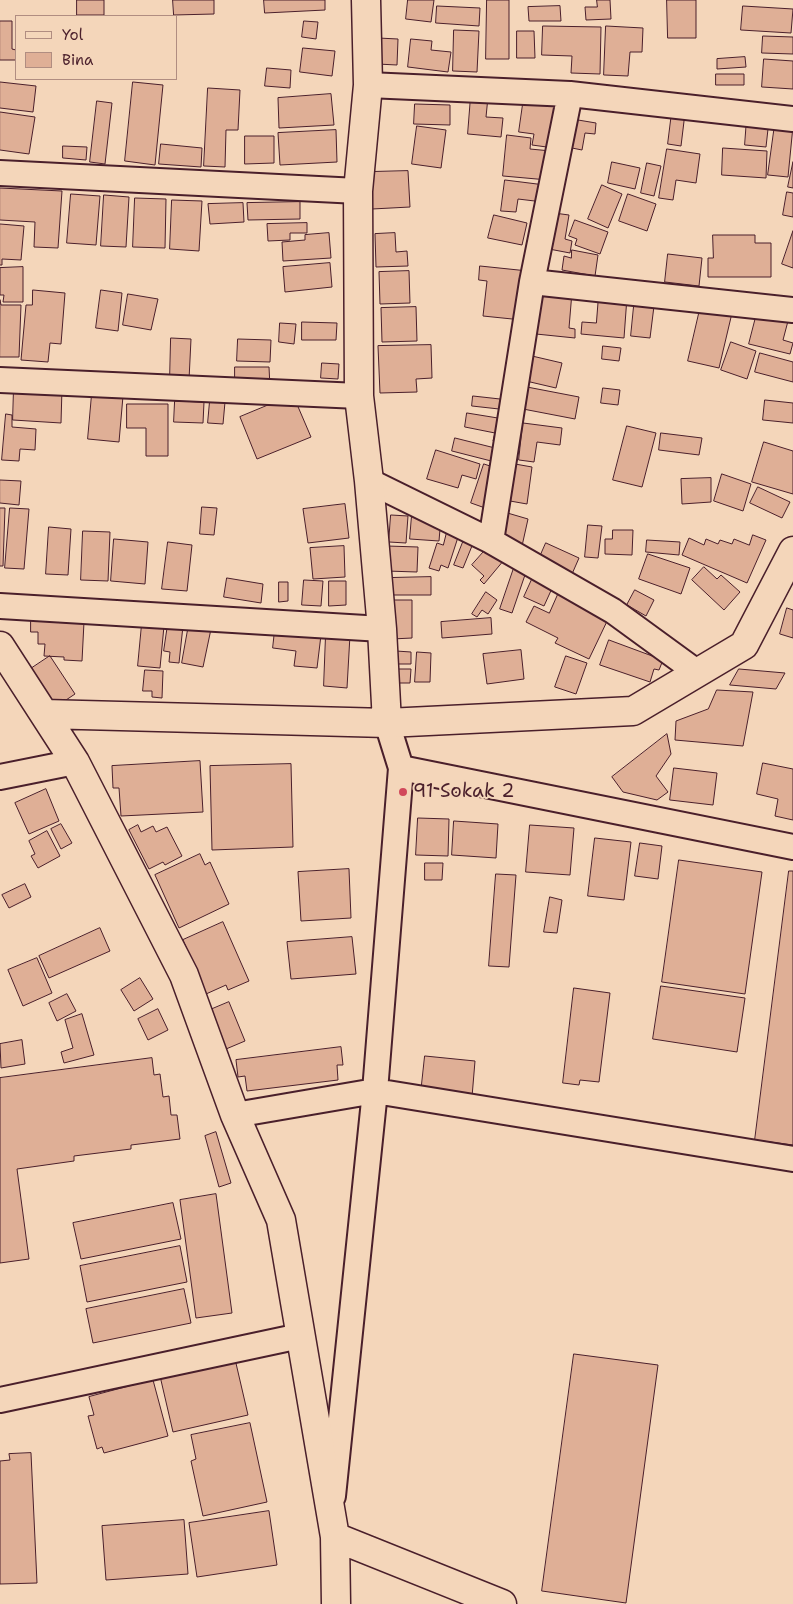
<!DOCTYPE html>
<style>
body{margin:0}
#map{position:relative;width:793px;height:1604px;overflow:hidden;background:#f4d6ba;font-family:"Shantell Sans",sans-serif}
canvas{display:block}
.legend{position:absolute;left:15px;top:15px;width:162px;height:65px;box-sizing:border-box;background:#f4d6ba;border:1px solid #b08d81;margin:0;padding:6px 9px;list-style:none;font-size:15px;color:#4a1f2b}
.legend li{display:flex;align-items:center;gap:10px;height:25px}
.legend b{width:25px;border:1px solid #b08d81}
</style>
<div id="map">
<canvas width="793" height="1604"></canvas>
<ul class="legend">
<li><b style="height:6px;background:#f4d6ba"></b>Yol</li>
<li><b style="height:14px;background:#dfaf96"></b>Bina</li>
</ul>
</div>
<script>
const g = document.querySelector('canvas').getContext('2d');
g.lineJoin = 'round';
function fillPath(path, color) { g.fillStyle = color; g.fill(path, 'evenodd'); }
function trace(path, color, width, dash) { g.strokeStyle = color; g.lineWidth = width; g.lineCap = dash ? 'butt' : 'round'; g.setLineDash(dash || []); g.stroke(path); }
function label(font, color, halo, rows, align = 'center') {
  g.font = font + ' "Shantell Sans",sans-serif'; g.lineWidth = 4; g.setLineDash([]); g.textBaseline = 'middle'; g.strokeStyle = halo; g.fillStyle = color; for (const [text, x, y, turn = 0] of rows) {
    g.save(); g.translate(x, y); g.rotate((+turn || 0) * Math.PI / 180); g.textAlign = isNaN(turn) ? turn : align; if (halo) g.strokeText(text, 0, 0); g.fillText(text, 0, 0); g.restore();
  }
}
const building = new Path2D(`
 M77,0h27v15h-27z
 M173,0h41v14l-40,1z
 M264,0h61v10l-60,3z
 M408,0h26l-3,22 -25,-3z
 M487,0h22v59h-23z
 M597,0h13l1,19 -25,1 -1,-13h12z
 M667,0h29v38h-28z
 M437,6l43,2 -1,18 -43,-3z
 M560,6l1,15h-32l-1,-14z
 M743,6l50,3 -2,24 -50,-3z
 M0,21h12v28l4,1v10h-16z
 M304,21l14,1 -2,17 -14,-2z
 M543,26l58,1 -1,47 -29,-1 1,-17 -30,-1z
 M606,26l37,2 -1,24h-12l-2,24 -24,-1z
 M454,30l25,1 -2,41 -24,-1z
 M517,31h17l1,27h-18z
 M763,36l30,1v17l-31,-1z
 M378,38l20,1 -1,26 -20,-1z
 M411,39l21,2 -1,9 20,2 -3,20 -40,-5z
 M303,48l32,3 -3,25 -32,-4z
 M745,57l1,10 -29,2v-10z
 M764,59l29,2v28l-31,-2z
 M267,68l24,2 -1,18 -25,-2z
 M716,74h28v11h-28z
 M0,82l36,4 -3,26 -33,-4z
 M133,82l30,3 -8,80 -30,-4z
 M208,88l32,2 -2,40h-12l-1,37 -21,-1z
 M331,94l3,31 -55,3 -1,-30z
 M471,96l17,1 -2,20 17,1 -2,19 -33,-3z
 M524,97l36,4 -6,47 -22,-3 2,-11 -15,-2z
 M97,101l15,2 -7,61 -15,-2z
 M415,104l35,1v20l-36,-1z
 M0,112l35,5 -6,37 -29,-4z
 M672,112l13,1 -4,33 -13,-2z
 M747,118l22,2 -3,27 -21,-2z
 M572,119l24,4 -1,11 -10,-1 -3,17 -15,-3z
 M775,124l18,2 -5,51 -20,-2z
 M417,126l29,4 -5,38 -29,-4z
 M336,130l1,32 -57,3 -2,-32z
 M507,135l24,3 -1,11 21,2 -3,29 -45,-4z
 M245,136h29v27l-29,1z
 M161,144l41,4 -1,19 -42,-3z
 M63,146l24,1 -1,13 -23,-2z
 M723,148l44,3 -1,27 -44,-3z
 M667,149l33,5 -4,29 -20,-3 -3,20 -14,-2z
 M612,162l28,6 -5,21 -27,-6z
 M793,162v26l-5,-1z
 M647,163l14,3 -7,30 -13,-3z
 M408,171l2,36 -38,2 -2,-37z
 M505,180l40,5 -2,17 -25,-3 -2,13 -15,-1z
 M602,185l20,9 -14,34 -20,-9z
 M0,188l62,3 -4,57 -24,-1 1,-25 -35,-2z
 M787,192l6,1v24l-10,-2z
 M71,194l29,2 -4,49 -29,-2z
 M628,194l28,10 -9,27 -28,-10z
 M104,195l25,2 -3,50 -25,-1z
 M135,198l31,1 -1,49 -32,-1z
 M172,200l30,1 -3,50 -29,-2z
 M300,202v17l-52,1 -1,-17z
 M243,203l1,19 -34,2 -2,-20z
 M554,213l15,2 -4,24 7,2 -2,12 -21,-4z
 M494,215l33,8 -5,22 -34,-7z
 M575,220l33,12 -8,22 -25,-9 2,-6 -8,-3z
 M307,223v10h-17v7l-22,1 -1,-17z
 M0,224l24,2 -3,34 -19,-1v6h-2z
 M793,231v37l-11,-4z
 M329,233l2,25 -48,3 -1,-19 23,-2v-5z
 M395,233l1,19 11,-1 1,15 -32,1 -1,-33z
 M713,235h42v8h16v34h-63v-19h5z
 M572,250l26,5 -3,21 -33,-6 2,-14 7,2z
 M668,254l34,4 -3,28 -34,-4z
 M330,263l2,24 -47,5 -2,-25z
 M480,266l48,5 -6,49 -39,-4 4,-35 -8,-1z
 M23,267v35h-20l1,-7h-4v-27z
 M409,271l1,32 -30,1 -1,-32z
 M540,289l32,3 -3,36 6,1v9l-39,-4z
 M33,290l32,3 -4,51 -11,-1 -2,19 -27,-2 5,-55h6z
 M101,290l21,3 -4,38 -22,-3z
 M128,294l30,5 -7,31 -28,-5z
 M599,295l28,2 -3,41 -43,-4 1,-12 14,1z
 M635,296l20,2 -5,40 -19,-2z
 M0,300l1,5h20l-2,52h-19z
 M701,305l31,8 -13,55 -31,-7z
 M416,307l1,34 -35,1 -1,-34z
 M757,313l31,8 -5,19 10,3 -3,11 -41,-10z
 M302,322l35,1 -1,17h-34z
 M280,323l16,1 -2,20 -15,-2z
 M171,338l20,1 -2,41 -19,-1z
 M238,339l33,1 -1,22 -33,-1z
 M731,342l25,9 -9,28 -26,-9z
 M431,345l1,33 -16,1 1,13 -37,1 -2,-47z
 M603,346l18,2 -2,13 -17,-2z
 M760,353l33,9v20l-38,-10z
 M532,356l30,7 -6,25 -30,-7z
 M322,363l17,1 -1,15 -17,-1z
 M235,367h34l1,20h-35z
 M14,386l48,2 -1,35 -48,-3z
 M527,387l52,10 -4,22 -52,-10z
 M603,388l17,2 -2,15 -17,-2z
 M92,394l31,2 -4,46 -31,-3z
 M293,395l18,42 -54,22 -17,-42z
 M473,396l36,4 -1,10 -36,-4z
 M765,400l28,3v20l-30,-3z
 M175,401l29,1 -1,21 -29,-1z
 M210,401l15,1 -2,22 -15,-1z
 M127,404h41v52h-22v-28h-19z
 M467,413l37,6 -3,23 -8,-1 2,-8 -30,-6z
 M6,414l6,1v12l24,2 -1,21 -15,-1 -1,12 -17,-1z
 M523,423l39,5 -2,17 -23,-3 -3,20 -15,-2z
 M627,426l29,7 -14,54 -29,-7z
 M661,433l41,5 -3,17 -40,-5z
 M455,438l48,12 -4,13 -47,-12z
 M764,442l29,9v43l-41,-12z
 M436,450l44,14 -4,15 -14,-4 -4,13 -31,-9z
 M484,464l18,6 -14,39 -17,-6z
 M515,464l17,3 -5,37 -17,-3z
 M722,474l29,10 -8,27 -29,-10z
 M711,478v24l-29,2 -1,-25z
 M0,480l21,1 -2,24 -19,-2z
 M758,487l32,15 -8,16 -32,-15z
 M345,504l4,34 -41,5 -5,-34z
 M202,507l15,1 -3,27 -14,-1z
 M0,508h5l-2,58h-3z
 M10,508l19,1 -5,60 -19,-1z
 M504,512l24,7 -6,27 -25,-6z
 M391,515l17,1 -2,27 -17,-1z
 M412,515l29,2 -2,24 -29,-2z
 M449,524l12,4 -13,40 -7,-3 -2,6 -10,-3 8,-25 6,2z
 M588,525l14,1 -4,32 -13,-1z
 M49,527l22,2 -3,46 -22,-1z
 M613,530h20l-1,25 -27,-1v-15h7z
 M83,531l27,1 -2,49 -27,-1z
 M753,535l13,5 -19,43 -65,-28 7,-17 15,7 2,-6 12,5 2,-4 12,4 2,-5 15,6z
 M465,537l9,4 -11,27 -9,-3z
 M114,539l34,3 -3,42 -34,-3z
 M647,540l33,2 -1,13 -33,-3z
 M168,542l24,3 -5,46 -25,-2z
 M546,543l33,15 -7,16 -33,-15z
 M344,546l1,31 -32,2 -3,-31z
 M387,546l31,1 -1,25 -31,-1z
 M488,547l16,13 -20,24 -4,-4 4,-4 -12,-11z
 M648,554l42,14 -9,26 -42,-15z
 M515,565l12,4 -15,44 -12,-4z
 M704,567l13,12 4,-4 19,17 -16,18 -32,-30z
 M534,575l20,9 -10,22 -20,-9z
 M431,577v18h-42v-17z
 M227,578l36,6 -2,19 -37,-6z
 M304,580l19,1 -2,25 -19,-1z
 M329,581h17v24l-17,1z
 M279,582h9v19l-9,1z
 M560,590l50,25 -21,44 -34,-16 3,-5 -32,-16 8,-16 15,7z
 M635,590l19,10 -8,16 -19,-11z
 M486,592l11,8 -9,14 -6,-4 -5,7 -5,-3z
 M392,600h20v38l-20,1z
 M787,608l6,2v28l-13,-4z
 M491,618l1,16 -50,4 -1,-16z
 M31,619l53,3 -2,39 -18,-1v-3l-20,-1 1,-12h-7v-12h-7z
 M142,624l22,2 -4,42 -22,-2z
 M168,624l15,2 -4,37 -10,-1 1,-10 -6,-1z
 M189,624l22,5 -8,38 -21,-4z
 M275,630l46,5 -4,33 -23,-2 2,-15 -23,-3z
 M326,634l24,1 -3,53 -23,-2z
 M609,640l54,20 -4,10 -5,-1 -4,13 -50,-17z
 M521,650l3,29 -37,5 -4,-30z
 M396,651l15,1v12h-15z
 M417,652l14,1 -1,29h-15z
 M50,656l25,38 -27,18 -25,-38z
 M566,656l21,7 -11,31 -21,-7z
 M396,669h15l-1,14h-14z
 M739,669l46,4 -9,16 -46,-4z
 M145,670l18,1 -1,27 -10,-1v-6h-9z
 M717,690l36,2 -10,54 -68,-6 1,-19 32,-12z
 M667,734l4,20 -15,22 12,16 -11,8 -34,-8 -11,-15z
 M200,761l3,51 -82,4 -2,-28h-6l-1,-22z
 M763,763l30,6v51l-18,-4 3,-17 -21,-5z
 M291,764l2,83 -81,3 -2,-84z
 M674,768l43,5 -4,32 -43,-5z
 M46,789l13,32 -30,13 -14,-31z
 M418,818l31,1 -1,37 -32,-1z
 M454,821l44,3 -2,34 -44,-3z
 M61,824l11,19 -11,6 -10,-20z
 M138,825l3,7 12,-6 3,6 11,-5 15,29 -17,9 -2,-3 -14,7 -20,-39z
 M530,825l44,3 -4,47 -44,-3z
 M47,831l13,25 -22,12 -7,-12 4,-2 -6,-13z
 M595,838l36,4 -7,58 -36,-4z
 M640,843l22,3 -4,33 -23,-3z
 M200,854l5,11 5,-3 19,42 -50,24 -24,-53z
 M679,860l83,12 -17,122 -83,-12z
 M425,863h18l-1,17h-17z
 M349,869l2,49 -50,3 -3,-49z
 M789,871h4v274l-38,-5z
 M496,874l20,1 -7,92 -20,-1z
 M25,884l6,13 -22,11 -7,-13z
 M550,897l12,3 -5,33 -13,-1z
 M223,922l26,59 -21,9 -2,-5 -20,9 -23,-54z
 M100,928l10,23 -61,27 -10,-22z
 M352,937l4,37 -65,5 -4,-37z
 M37,958l15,35 -29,13 -15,-36z
 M140,978l13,21 -19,12 -13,-21z
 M661,986l84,12 -8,54 -84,-13z
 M574,988l36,5 -11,89 -19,-2 -1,5 -16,-2z
 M67,994l9,17 -19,10 -8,-18z
 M229,1002l16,39 -19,8 -16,-39z
 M158,1009l10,21 -20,10 -10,-21z
 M82,1014l12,41 -30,8 -3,-11 12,-4 -8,-28z
 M22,1040l3,24 -24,4 -1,-24z
 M341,1047l2,18h-6l1,15 -91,11 -2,-15 -7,1 -2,-17z
 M425,1056l50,5 -3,36 -51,-4z
 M152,1058l2,17 6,-1 3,23 6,-1 2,19h6l3,24 -49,6v4l-57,7v5l-57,8 12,90 -29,4v-185z
 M216,1132l15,51 -12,4 -14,-51z
 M216,1194l16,119 -36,5 -16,-118z
 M173,1203l8,36 -100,20 -8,-36z
 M180,1246l7,36 -100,20 -7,-36z
 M184,1289l7,34 -98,20 -7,-34z
 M574,1354l84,11 -32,238 -84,-12z
 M235,1359l13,56 -75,17 -13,-56z
 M153,1380l15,56 -64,17 -2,-6 -5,2 -9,-33 6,-1 -5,-18z
 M250,1423l17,79 -64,14 -12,-55 5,-2 -5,-24z
 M31,1453l6,130 -37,1v-123l10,-1 -1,-6z
 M269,1511l8,54 -80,12 -8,-54z
 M184,1520l4,54 -82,6 -4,-54z`);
fillPath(building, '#dfaf96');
trace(building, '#4a1f2b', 1);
const minor = new Path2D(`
 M368,85l202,9 223,25
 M0,173l358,18
 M532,282l261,28
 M0,380l359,16
 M369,481l122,60 122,70 85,62
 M491,541l41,-259 38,-188
 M0,606l382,23
 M401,768l392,79
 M0,777l75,-15
 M235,1115l140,-24 418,68
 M0,1400l300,-64
 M333,1496l42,-405 26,-323 -14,-45`);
const tertiary = new Path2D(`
 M366,0l2,85 -10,106 1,205 10,85 13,148 5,94
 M0,646l75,116 109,213 51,140 46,105 54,317 1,67
 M44,714l343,9 246,-12 111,-66 49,-94
 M335,1537l167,67`);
trace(minor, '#4a1f2b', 28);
trace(tertiary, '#4a1f2b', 31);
trace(minor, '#f4d6ba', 24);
trace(tertiary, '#f4d6ba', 28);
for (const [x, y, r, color] of [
 [403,792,5,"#d1495b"]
]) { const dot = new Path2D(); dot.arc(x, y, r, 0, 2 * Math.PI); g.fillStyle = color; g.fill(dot); trace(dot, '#f4d6ba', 2); }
label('19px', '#4a1f2b', '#f4d6ba', [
 ["91 Sokak 2",413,792]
], 'left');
</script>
